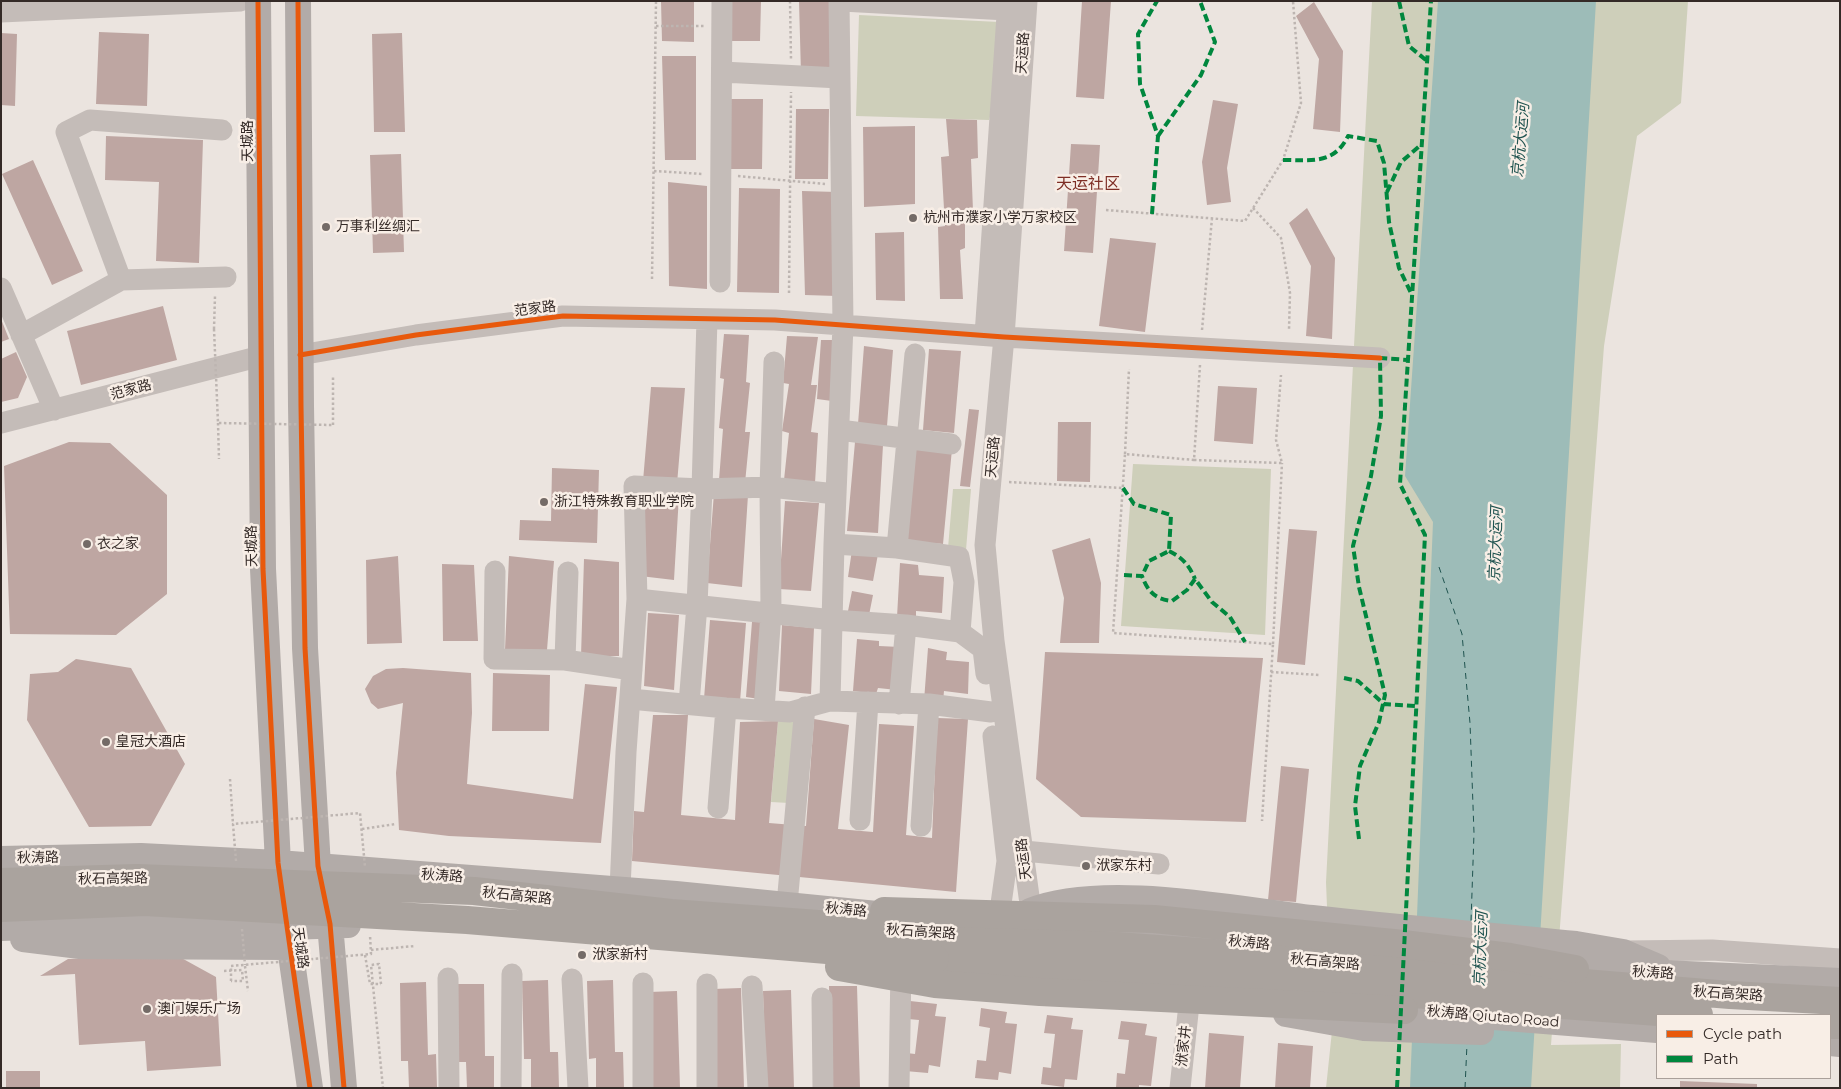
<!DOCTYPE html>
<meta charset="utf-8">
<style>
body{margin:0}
#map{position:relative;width:1841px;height:1089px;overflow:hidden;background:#ebe4df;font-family:Montserrat,sans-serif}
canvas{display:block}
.frame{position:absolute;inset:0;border:2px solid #342a27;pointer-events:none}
.legend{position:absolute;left:1656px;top:1014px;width:175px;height:65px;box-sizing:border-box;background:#f8eee6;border:1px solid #aaa09a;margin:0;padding:6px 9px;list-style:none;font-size:15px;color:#342a27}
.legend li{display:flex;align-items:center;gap:10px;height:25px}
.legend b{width:25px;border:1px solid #aaa09a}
</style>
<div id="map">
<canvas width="1841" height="1089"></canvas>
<div class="frame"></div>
<ul class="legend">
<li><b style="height:6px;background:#e8590c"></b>Cycle path</li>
<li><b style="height:6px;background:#00873e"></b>Path</li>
</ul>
</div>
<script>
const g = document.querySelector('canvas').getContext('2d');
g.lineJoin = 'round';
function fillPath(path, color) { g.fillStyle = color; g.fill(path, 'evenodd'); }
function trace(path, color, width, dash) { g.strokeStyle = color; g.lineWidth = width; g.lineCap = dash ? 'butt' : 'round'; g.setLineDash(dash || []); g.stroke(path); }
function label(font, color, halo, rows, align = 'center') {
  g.font = font + ' Montserrat,"Noto Sans SC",sans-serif'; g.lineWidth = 5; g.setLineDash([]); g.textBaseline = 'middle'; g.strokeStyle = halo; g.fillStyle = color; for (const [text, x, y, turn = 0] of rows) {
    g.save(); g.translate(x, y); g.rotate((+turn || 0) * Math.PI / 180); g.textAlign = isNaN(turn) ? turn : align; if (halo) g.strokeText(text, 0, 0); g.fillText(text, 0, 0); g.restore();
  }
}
fillPath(new Path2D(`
 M1372,1h316l-7,102 -44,33 -33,210 -53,699 70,-1 -1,44h-294l6,-57 -6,-149z
 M859,15l160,8 -30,97 -133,-4z
 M1133,464l138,5 -6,166 -144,-9z
 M953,489h18l-5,61 -18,-2z
 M778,721l19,1 -8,81 -18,-1z`), '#cecfba');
fillPath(new Path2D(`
 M1438,1h158l-65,1087h-121l23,-566 -28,-46z`), '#9dbcb8');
trace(new Path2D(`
 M1439,567l23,67 8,89 4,110 -3,89
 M1465,1088l2,-44`), '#1f534f', 1, [6, 5]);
fillPath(new Path2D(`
 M661,1h33v41l-32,-1z
 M730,1h31l-1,40h-30z
 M799,1h33v74l-31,-1z
 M1082,1h29l-7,98 -28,-2z
 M1314,2l29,49 -3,81 -27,-3 6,-70 -23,-43z
 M99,32l50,2 -2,72 -51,-2z
 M1,33l16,1 -2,72 -14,-1z
 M402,33l3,99h-31l-2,-98z
 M662,56h34v104h-31z
 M730,99h33l-1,70h-33z
 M1213,100l25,4 -11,64 4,34 -24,3 -5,-43z
 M796,109h33l-1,70h-33z
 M946,119l31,1 1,38 -7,1 2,52 -8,2v35l-5,2 3,49h-23l-2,-72 7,-1 -4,-69 8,-1z
 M915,126v78l-51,3 -1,-80z
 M106,136l97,4 -4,123 -43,-2 3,-79 -54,-2z
 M1071,144l29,1 -7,108 -29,-2z
 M401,154l3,98 -31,1 -3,-98z
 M33,160l50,111 -31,14 -50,-111z
 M668,182l39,4v103l-38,-3z
 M739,188l41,1 -1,104 -42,-1z
 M802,191l35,1v104l-32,-1z
 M1307,208l28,50 -3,81 -26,-3 5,-70 -22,-43z
 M904,232l1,69 -29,-1 -1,-67z
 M1110,238l46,5 -11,89 -46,-6z
 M163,306l14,54 -96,25 -14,-54z
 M1,319l8,20 -8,3z
 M724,334l25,1 -3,47 4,1 -5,49h5l-5,51 -26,-3 4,-51 -4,-1 5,-49 -4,-1z
 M787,336l31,1 -7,48h6l-6,47 7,1 -3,50 -31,-3 5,-47 -7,-2 7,-47 -6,-1z
 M821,340h15l-4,61 -15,-2z
 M864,346l29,4 -6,76 -29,-2z
 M929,349l32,2 -7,82 -31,-3z
 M16,352l11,25 -9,21 -17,4v-43z
 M1218,386l39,2 -4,56 -39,-3z
 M651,387l34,1 -8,96 -34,-3z
 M969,409l10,1 -9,77 -10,-1z
 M1058,422h33l-1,60 -33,-1z
 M69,442l41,1 57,52v99l-51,41 -106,-1 -6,-168z
 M855,442l28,3 -5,88 -31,-2z
 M916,446l36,3 -9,95 -36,-3z
 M552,468l47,2 -2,73 -78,-3 1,-20 31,1z
 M644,493l35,2 -5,85 -34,-4z
 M714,493l34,2 -6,92 -35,-4z
 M785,501l34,2 -8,88 -32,-2z
 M1289,529l28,2 -12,134 -28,-3z
 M1090,538l11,45 -2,60h-39l4,-45 -12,-48z
 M852,550l26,4 -5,27 -25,-4z
 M398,556l4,87 -35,1 -1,-84z
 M509,556l45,5 -7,89h-42z
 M584,559l35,3v94h-38z
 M900,563l18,2 1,10 25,2 -2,36 -26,-2v8l-19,-2z
 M442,564l32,1 4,76h-35z
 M852,591l21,4 -5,25 -21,-4z
 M648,613l31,2 -5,75 -30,-4z
 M710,620l36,3 -6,79 -36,-3z
 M752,622h13l-6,77 -13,-2z
 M782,625l32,3 -3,66 -32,-3z
 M857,639l22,2v5l21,1 -3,43 -19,-2 -2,6 -23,-3z
 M928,648l19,4 -1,8 23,2 -1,32 -24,-3 -1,11 -19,-1z
 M1045,652l218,6 -17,164 -165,-5 -45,-38z
 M76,659l55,9 54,96 -34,62 -62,1 -62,-107 3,-46 28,-2z
 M403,668l68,5 1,40 -5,71 106,15 12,-115 32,3 -16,156 -152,-7 -50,-6 -3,-57 7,-70 -25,6 -7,-6 -6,-14 8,-13 13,-7z
 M493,673l57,2 -1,56h-57z
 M653,715h35l-7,100 54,5 5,-98 38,-1 -9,102 37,3 8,-107 35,6 -11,104 35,3 6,-108 35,2 -8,109 26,3 5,-120 31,1 -12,173 -324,-31 2,-50 10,1z
 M1281,766l28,3 -13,133 -28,-2z
 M176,955l40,22 5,89 -74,5 -2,-30 -66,4 -4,-71 -35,2 28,-17z
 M548,980l2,72h8l1,36h-28v-29h-7l-2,-78z
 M613,980l2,72h8l1,36h-28v-30l-7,1 -2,-78z
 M426,982l2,73 8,-1 1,34h-28l-1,-27h-7l-1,-78z
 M457,984h27l1,72h9v32h-27l-1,-26h-7z
 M829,986h28l3,102h-28z
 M741,988l3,100h-28l-3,-99z
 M791,990l3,98h-28l-3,-97z
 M677,991l3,97h-28l-3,-96z
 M910,1001l27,3 -2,12 11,1 -6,50 -11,-2 -1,8 -23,-2 2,-18 8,1 4,-34 -11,-1z
 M981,1008l26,4 -2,11 12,1 -6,50 -12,-2 -1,8 -23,-2 2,-18 9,1 4,-33 -11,-2z
 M1047,1015l26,3 -2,11 12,1 -6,50 -12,-1 -1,8 -23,-3 2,-17 8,1 4,-34 -11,-1z
 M1121,1021l26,3 -2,11 12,2 -6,49 -12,-1v3h-23l1,-15 8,1 4,-34 -11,-1z
 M1209,1033l35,3 -4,52h-35z
 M1278,1043l35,3 -3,42h-35z
 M6,1071h34v17h-34z
 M1680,1081l77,3v4h-77z`), '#bea6a2');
trace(new Path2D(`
 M790,1l1,58
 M656,26h48
 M654,171l49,3
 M738,176l87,8
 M1253,208l28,30 9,55 -1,37
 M1106,210l139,11 38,-61 18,-57 -8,-102
 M652,279l4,-278
 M789,293l2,-201
 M214,329l1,-33
 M1202,330l10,-112
 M1200,365l-6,95 -69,-6 -12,179 160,11 -11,177
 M218,423l1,36
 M333,425v-48
 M1125,454l4,-85
 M1194,460l88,3 -6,-23 5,-65
 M1009,482l114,6
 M1273,644l9,-181
 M1271,672l49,3
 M230,779l3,45
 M362,829l34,-5
 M371,950l44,-4
 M245,966l3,25
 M224,971l18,-1 1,11h-12
 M381,984l-2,-20 -8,1 12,123`), '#bdb5b1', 2.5, [2.5, 2.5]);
trace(new Path2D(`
 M842,1l165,9
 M1027,1l-23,336 -19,208 9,96 37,270
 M1,12l240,-11
 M722,72l118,6
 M121,280l-55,-148 24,-12 132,10
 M720,282l2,-281
 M1,288l53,122
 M707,319l-5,170 68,-2 4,-125
 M21,335l100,-55 105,-3
 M985,335l23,-334
 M300,355l116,-20 147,-19 212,4 229,17 376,21
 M1,423l260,-67
 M839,430l112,14
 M836,494l7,-169 -4,-324
 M897,548l18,-194
 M495,571l-1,88 71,1
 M568,572l-3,88 67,10
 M637,599l196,21 73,5 54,7 23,17 3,25
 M960,632l4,-50 -5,-25 -62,-9 -63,-4 -4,157 99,3 62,8
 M630,699l96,9 64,4 40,-11
 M899,704l7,-79
 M764,709l7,-96 -1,-126 66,7 -2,50
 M993,736l14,125 -9,64
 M718,808l8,-100
 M860,820l8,-118
 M921,826l8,-122
 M1024,851l135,13
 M620,889l6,-137 11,-153 -3,-113 68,3 -5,116 -8,99
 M787,904l18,-197
 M1625,951l87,-1 128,9
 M448,978l1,110
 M572,979l6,109
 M643,983v105
 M707,984v104
 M752,986l6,102
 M822,998l1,90
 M511,1088l1,-114
 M899,1088l2,-121
 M1180,1088l9,-84`), '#c4bcb8', 21);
trace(new Path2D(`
 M258,1l5,568 15,294 32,225
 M298,1l3,405 4,242 13,218 12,58 14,164
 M1,859l140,-3 137,7 398,31 231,23
 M1030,911c72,-29 204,-2 282,7 88,10 176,17 264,26l47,8 35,15
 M1,928l143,-5 142,4 62,-2
 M1115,931l46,2 92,11
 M23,939l57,7 209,1
 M1553,968l287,13
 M1381,1008l276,22
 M1286,1014l78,14 117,4
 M1830,1043l10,1`), '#b2aba8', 26);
trace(new Path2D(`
 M938,933l316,23 476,39 110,6
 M935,959l764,56
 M1830,1025h10`), '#aaa39e', 28);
trace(new Path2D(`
 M214,329l4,94 115,2
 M236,861l-3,-37 127,-11 5,54
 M242,929l3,36
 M365,955l5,29h11
 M231,981v-15l140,-12 -1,-19`), '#bdb5b1', 2.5, [2.5, 2.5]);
trace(new Path2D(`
 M1,882l136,-4 337,13 197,22 267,20
 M1,908l144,-6 322,18 468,39
 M884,911l270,8 249,25 107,13 65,12
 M839,967l96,17 105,8 364,18`), '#aaa39e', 28);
trace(new Path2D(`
 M1399,1l10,45 18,15
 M1158,136l43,-61 14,-33 -15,-41
 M1283,160c28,0 51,5 65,-24l29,5 7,22 5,59 10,46 13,27
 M1387,192l14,-30 21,-18
 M1152,214l6,-78 -18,-52 -2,-50 19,-33
 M1123,488l11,16 37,11 -2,36 -20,10 -7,15
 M1169,551c14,7 20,14 26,28
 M1124,575l18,1c6,16 13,23 30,25l15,-11 8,-11 17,23 18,15 15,25
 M1344,678l14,3 26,23 31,2
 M1359,839l-4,-33 5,-40 19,-44 6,-27 -26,-108 -6,-41 18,-70 10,-60 -1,-58 28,2
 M1397,1088l28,-553 -25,-51 31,-483`), '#00873e', 4, [8, 4]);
trace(new Path2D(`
 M258,1l5,568 15,294 32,225
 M298,1l3,405 4,242 13,218 12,58 14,164
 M300,355l116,-20 147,-19 212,4 229,17 376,21`), '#e8590c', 5);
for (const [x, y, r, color] of [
 [913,218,5,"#746b67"],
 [326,227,5,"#746b67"],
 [544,502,5,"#746b67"],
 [87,544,5,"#746b67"],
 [106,742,5,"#746b67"],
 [1086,866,5,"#746b67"],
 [582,955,5,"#746b67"],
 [147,1009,5,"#746b67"]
]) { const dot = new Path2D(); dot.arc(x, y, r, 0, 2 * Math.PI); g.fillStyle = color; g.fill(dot); trace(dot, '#f8eee6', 2); }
label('14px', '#342a27', '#f8eee6', [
 ["天运路",1023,53,-86],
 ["天城路",248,141,-90],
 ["范家路",535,309,-7],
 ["范家路",131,390,-15],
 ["天运路",993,457,-85],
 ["天城路",252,546,-91],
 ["秋涛路",38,858,-1],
 ["天运路",1024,859,-97],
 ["秋涛路",442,876,4],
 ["秋石高架路",113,879,-1],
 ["秋石高架路",517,896,6],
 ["秋涛路",846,910,6],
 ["秋石高架路",921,932,4],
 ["秋涛路",1249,943,6],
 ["天城路",300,948,82],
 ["秋石高架路",1325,962,5],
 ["秋涛路",1653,973,3],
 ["秋石高架路",1728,994,4],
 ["秋涛路 Qiutao Road",1493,1017,5],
 ["洑家井",1184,1046,-84]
]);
label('14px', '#342a27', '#f8eee6', [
 ["杭州市濮家小学万家校区",923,218],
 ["万事利丝绸汇",336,227],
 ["浙江特殊教育职业学院",554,502],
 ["衣之家",97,544],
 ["皇冠大酒店",116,742],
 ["洑家东村",1096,866],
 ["洑家新村",592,955],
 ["澳门娱乐广场",157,1009]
], 'left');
label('italic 15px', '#1f534f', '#f8eee6', [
 ["京杭大运河",1521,140,-85],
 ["京杭大运河",1496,544,-88],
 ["京杭大运河",1481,949,-88]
]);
label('16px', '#7e2e25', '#f8eee6', [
 ["天运社区",1088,184]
]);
</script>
